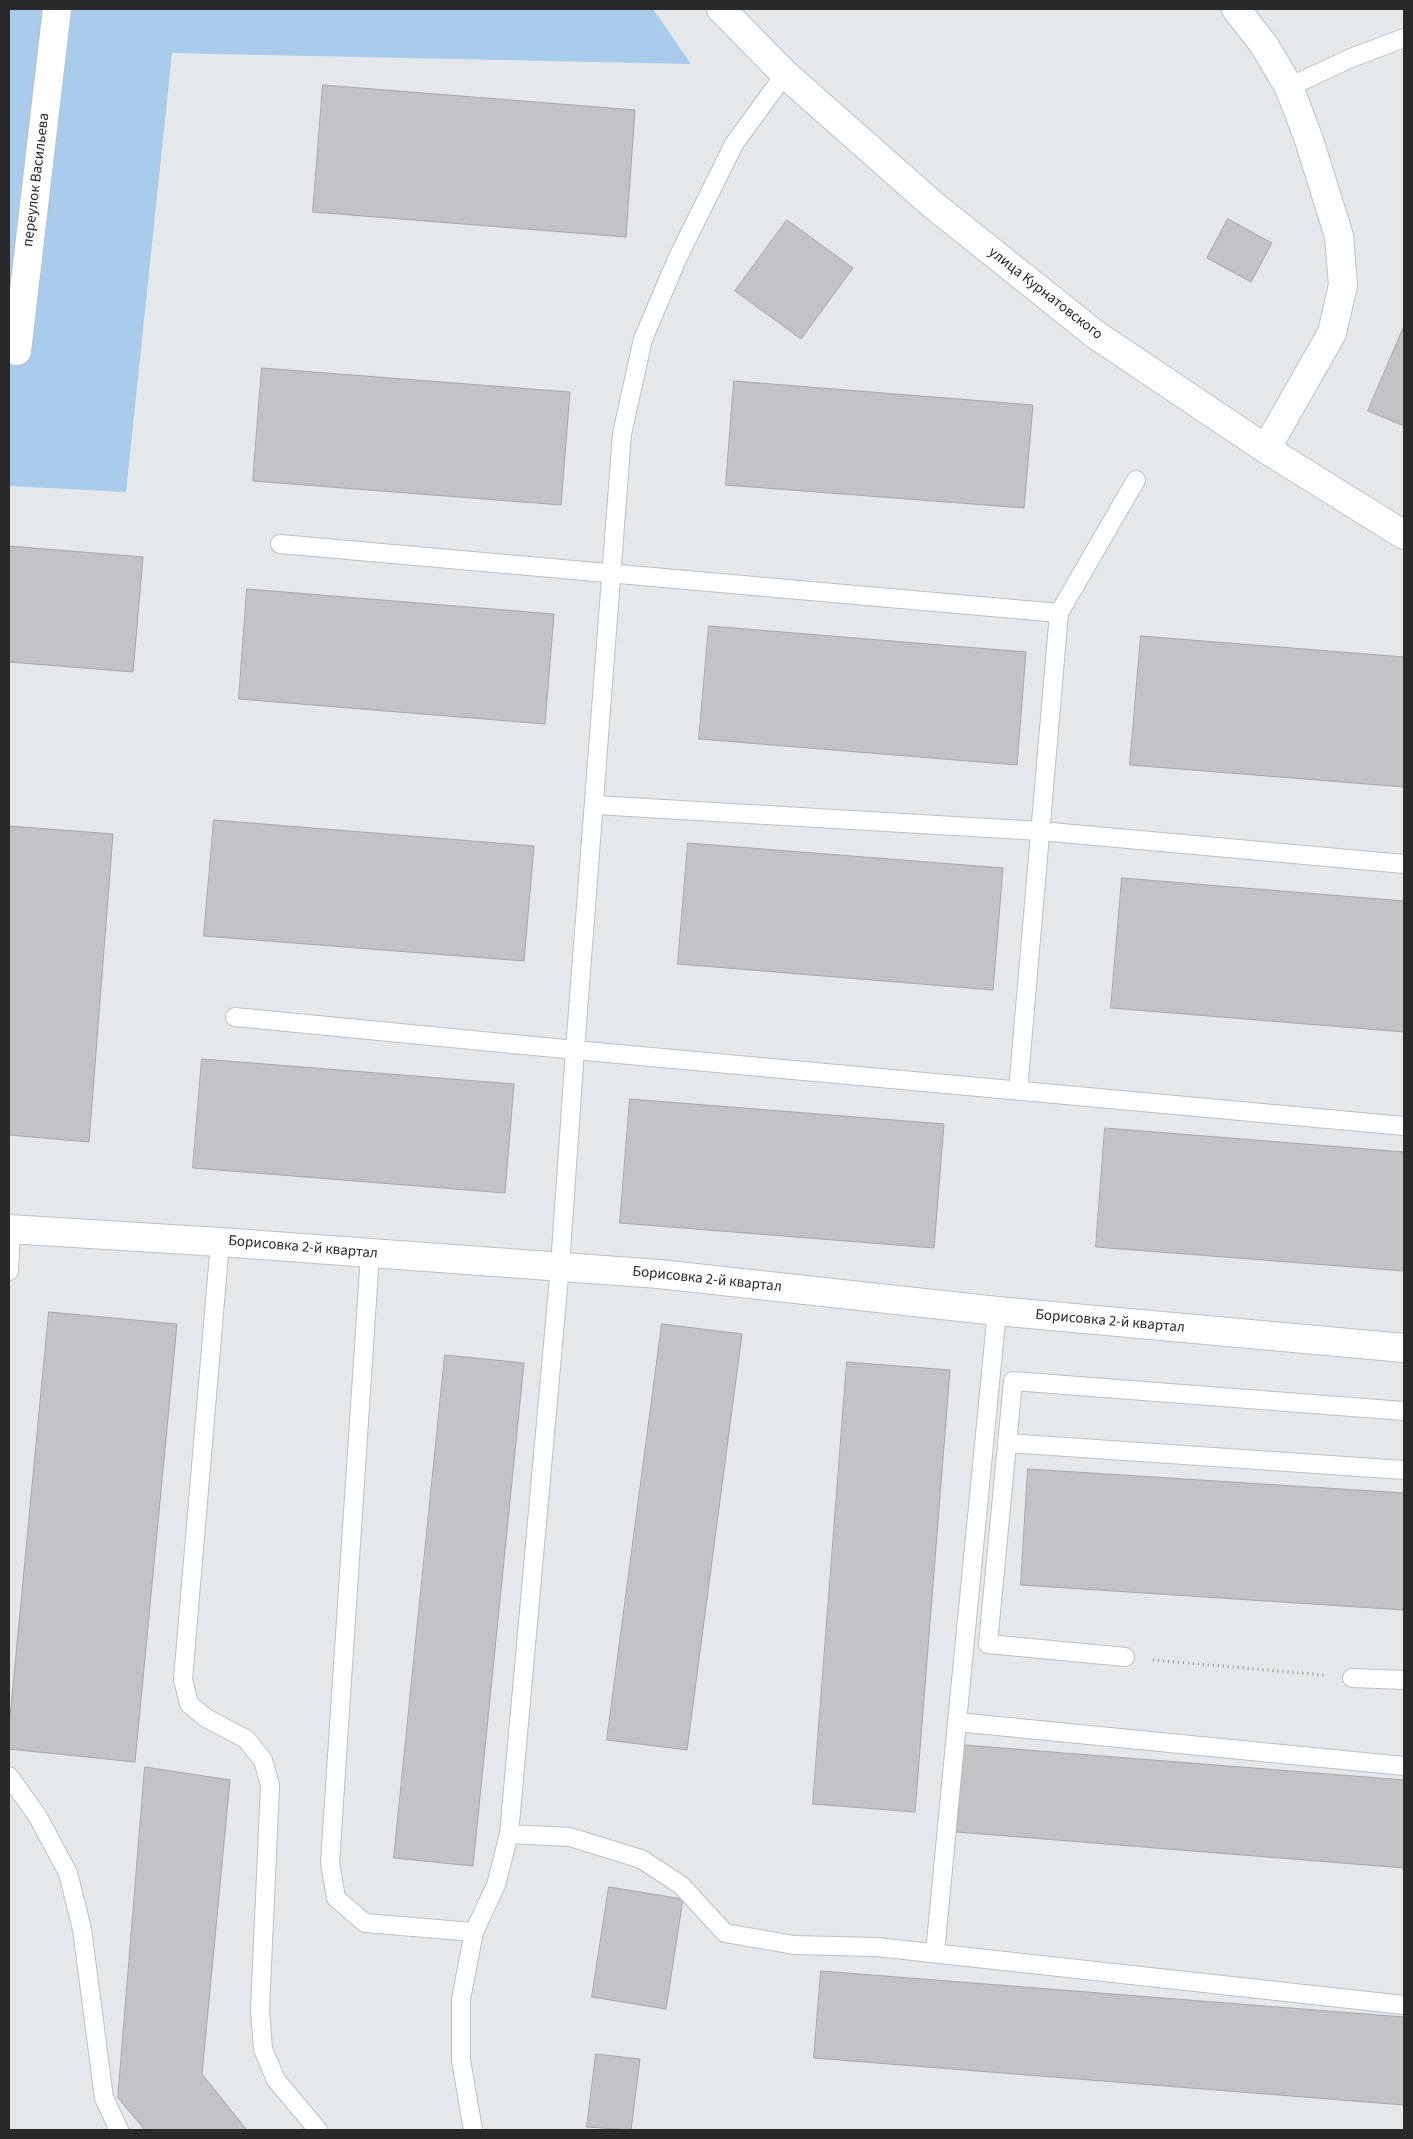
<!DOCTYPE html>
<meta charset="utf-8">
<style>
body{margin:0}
#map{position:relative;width:1413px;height:2139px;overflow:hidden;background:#e5e8ea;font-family:"Source Sans 3",sans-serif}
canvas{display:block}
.frame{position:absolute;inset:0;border:10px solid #28292a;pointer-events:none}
</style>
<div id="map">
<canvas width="1413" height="2139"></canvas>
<div class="frame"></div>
</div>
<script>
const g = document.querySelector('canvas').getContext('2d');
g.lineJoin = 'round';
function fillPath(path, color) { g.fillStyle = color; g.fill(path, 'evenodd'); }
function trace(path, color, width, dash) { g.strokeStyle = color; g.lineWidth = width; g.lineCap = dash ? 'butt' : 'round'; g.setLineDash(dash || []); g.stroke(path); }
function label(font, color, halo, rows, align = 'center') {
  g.font = font + ' "Source Sans 3",sans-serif'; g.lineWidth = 4; g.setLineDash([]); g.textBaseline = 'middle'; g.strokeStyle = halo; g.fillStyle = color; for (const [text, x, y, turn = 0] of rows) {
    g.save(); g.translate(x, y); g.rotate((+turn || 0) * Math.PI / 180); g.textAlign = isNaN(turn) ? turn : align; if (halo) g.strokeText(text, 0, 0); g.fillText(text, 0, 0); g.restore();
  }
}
fillPath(new Path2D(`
 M9,9h644l38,55 -519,-11 -46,439 -117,-6z`), '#a9cced');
const building = new Path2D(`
 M323,85l312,25 -9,127 -313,-25z
 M1228,219l44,24 -21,39 -44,-24z
 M787,220l66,48 -52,71 -66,-48z
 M1404,326v100l-36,-15z
 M262,368l308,24 -9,113 -308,-24z
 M734,381l299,24 -9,103 -298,-23z
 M9,546l134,11 -10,115 -124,-10z
 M247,589l307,25 -9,110 -306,-25z
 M709,626l317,26 -9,113 -318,-26z
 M1141,636l263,21v130l-274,-22z
 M214,820l320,26 -10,115 -320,-25z
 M9,826l104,8 -24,308 -80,-7z
 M688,843l315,25 -10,122 -315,-26z
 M1122,878l282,23v131l-293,-24z
 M202,1059l312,25 -9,109 -312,-25z
 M630,1099l314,25 -10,124 -314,-25z
 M1105,1128l299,24v119l-308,-24z
 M49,1312l128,12 -42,438 -126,-13v-21z
 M662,1324l80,10 -55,416 -80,-10z
 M445,1355l79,8 -51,503 -79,-8z
 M847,1362l103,8 -35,442 -102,-8z
 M1028,1469l376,24v117l-383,-25z
 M964,1745l440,35v88l-447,-36z
 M145,1767l85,13 -28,294 45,56h-102l-27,-32z
 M609,1887l74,12 -17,110 -74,-12z
 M821,1971l583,46v88l-590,-47z
 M596,2054l44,5 -9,71 -44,-3z`);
fillPath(building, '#c1c3c6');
trace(building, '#a4a7a9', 1);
const lane = new Path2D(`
 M785,74l-51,70 -56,113 -35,82 -21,95 -47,616 829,76
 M1289,87l62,-29 53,-20
 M280,544l779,69
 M595,805l445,26 364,33
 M235,1017l340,33 -15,216 -51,568 -13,51 -22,47
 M1018,1090l41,-477 77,-133
 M220,1242l-37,437 6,25 17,14 40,21 17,21 7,25 -10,225 3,39 13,31 42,50
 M370,1254l-40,609 6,35 29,25 109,9 -13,67v61l12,70
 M9,1271l2,-42
 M997,1311l-40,411 447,44
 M1008,1443l396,27
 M1125,1657l-137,-13 25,-263 391,30
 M1352,1678l52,2
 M9,1776l29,41 30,56 14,56 22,169 15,32
 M509,1834l61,3 71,22 40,26 44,48 69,12 83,2 527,58
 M935,1953l22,-231`);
const street = new Path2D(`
 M721,9l64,65 147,130 164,131 170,114 138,86
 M1236,9l28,36 25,42 20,53 30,96 4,49 -11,48 -66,116
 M17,351l40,-342
 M9,1229l211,13 439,32 338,37 407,37`);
trace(lane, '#bdbfc2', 20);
trace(street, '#bdbfc2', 30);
trace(new Path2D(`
 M1153,1660l171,15`), '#929495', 3, [1, 4]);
trace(lane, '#fff', 18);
trace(street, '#fff', 28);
label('15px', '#28292a', '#fff', [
 ["переулок Васильева",37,180,-83],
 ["улица Курнатовского",1045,294,38],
 ["Борисовка 2-й квартал",303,1248,5],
 ["Борисовка 2-й квартал",707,1280,6],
 ["Борисовка 2-й квартал",1110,1322,5]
]);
</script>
